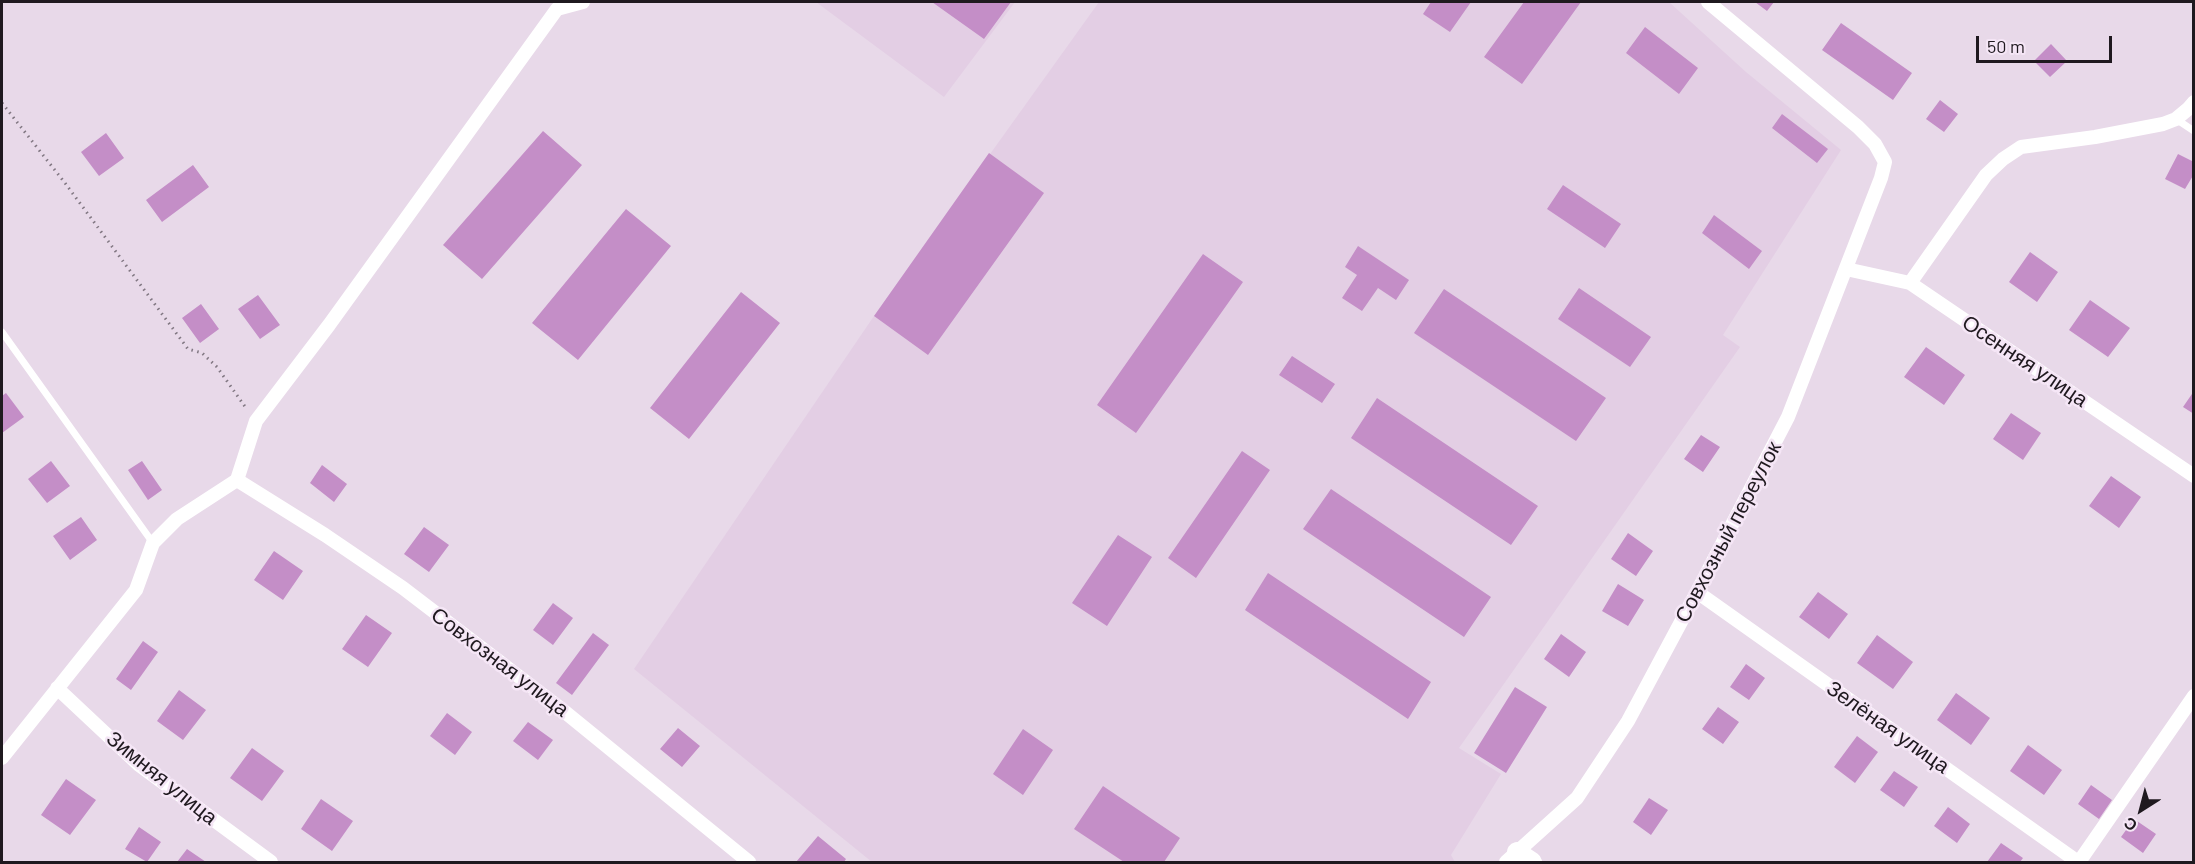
<!DOCTYPE html>
<meta charset="utf-8">
<style>
body{margin:0}
#map{position:relative;width:2195px;height:864px;overflow:hidden;background:#e8d9e9;font-family:Barlow,sans-serif}
canvas{display:block}
.frame{position:absolute;inset:0;border:3px solid #1f191f;pointer-events:none}
.north{position:absolute;left:2111px;top:780px;width:60px;height:60px;-webkit-text-stroke:4px #f5e6f6;paint-order:stroke;rotate:216deg;font-size:16px;font-weight:700;line-height:24px;text-align:center;color:#1f191f}
.north::after{content:'';display:block;margin:auto;width:21px;height:27px;background:#1f191f;clip-path:polygon(50% 0,100% 100%,50% 72%,0 100%)}
.scale{position:absolute;left:1976px;top:36px;width:136px;height:27px;box-sizing:border-box;border:3px solid #1f191f;border-top:0;padding-left:8px;font-size:18px;line-height:21px;white-space:nowrap;color:#1f191f;-webkit-text-stroke:4px #f5e6f6;paint-order:stroke}
</style>
<div id="map">
<canvas width="2195" height="864"></canvas>
<div class="frame"></div>
<div class="north">С</div>
<div class="scale">50 m</div>
</div>
<script>
const g = document.querySelector('canvas').getContext('2d');
g.lineJoin = 'round';
function fillPath(path, color) { g.fillStyle = color; g.fill(path, 'evenodd'); }
function trace(path, color, width, dash) { g.strokeStyle = color; g.lineWidth = width; g.lineCap = dash ? 'butt' : 'round'; g.setLineDash(dash || []); g.stroke(path); }
function label(font, color, halo, rows, align = 'center') {
  g.font = font + ' Barlow,sans-serif'; g.lineWidth = 5; g.setLineDash([]); g.textBaseline = 'middle'; g.strokeStyle = halo; g.fillStyle = color; for (const [text, x, y, turn = 0] of rows) {
    g.save(); g.translate(x, y); g.rotate((+turn || 0) * Math.PI / 180); g.textAlign = isNaN(turn) ? turn : align; if (halo) g.strokeText(text, 0, 0); g.fillText(text, 0, 0); g.restore();
  }
}
fillPath(new Path2D(`
 M816,2h199l-71,95z
 M1099,2h570l77,70 95,78 -118,185 17,12 -281,401 42,26 -50,81 4,7h-583l-238,-193 240,-353z`), '#e3cee4');
fillPath(new Path2D(`
 M932,2h79l-27,37z
 M1431,2h40l-21,30 -27,-18z
 M1524,2h57l-59,82 -38,-27z
 M1755,2h19l-7,9z
 M1841,23l71,50 -19,27 -71,-50z
 M1645,27l53,41 -19,26 -53,-41z
 M2051,44l16,17 -17,16 -16,-16z
 M1940,100l18,14 -14,18 -18,-13z
 M1782,114l46,35 -11,14 -45,-35z
 M543,131l39,34 -100,114 -39,-34z
 M106,133l18,25 -25,18 -18,-24z
 M989,153l55,40 -116,162 -54,-39z
 M2178,154l16,8v12l-9,15 -20,-10z
 M193,165l16,22 -47,35 -16,-22z
 M1563,185l58,39 -16,24 -58,-39z
 M626,209l45,37 -93,114 -46,-37z
 M1714,215l48,36 -13,18 -47,-36z
 M1358,246l51,34 -13,20 -18,-12 -16,23 -20,-13 15,-23 -12,-8z
 M2030,252l28,20 -21,30 -28,-20z
 M1203,254l40,28 -107,151 -39,-28z
 M1579,288l72,49 -21,30 -72,-48z
 M1444,289l162,109 -30,43 -162,-108z
 M741,292l39,31 -91,116 -39,-31z
 M258,295l22,30 -20,14 -22,-30z
 M2090,300l40,28 -22,29 -39,-27z
 M201,304l18,25 -19,14 -18,-25z
 M1926,347l39,28 -21,30 -40,-28z
 M1292,356l43,28 -13,19 -43,-28z
 M2194,391v23l-11,-7z
 M6,393l18,24 -22,16v-37z
 M1377,398l161,108 -27,39 -160,-107z
 M2011,413l30,20 -18,27 -30,-21z
 M1701,435l19,12 -17,25 -19,-13z
 M1242,451l28,19 -74,108 -28,-20z
 M51,461l19,25 -23,17 -19,-24z
 M142,461l20,29 -14,10 -20,-30z
 M322,465l25,19 -13,18 -24,-19z
 M2111,476l30,21 -22,31 -30,-22z
 M1331,489l160,108 -27,40 -161,-108z
 M81,517l16,23 -27,20 -17,-24z
 M424,527l25,18 -20,27 -25,-18z
 M1628,533l25,18 -17,25 -25,-17z
 M1118,535l34,22 -45,69 -35,-23z
 M274,551l29,20 -20,29 -29,-20z
 M1268,573l163,109 -23,37 -163,-109z
 M1618,584l26,16 -16,26 -26,-15z
 M1818,592l30,22 -19,25 -30,-22z
 M553,603l20,15 -20,27 -20,-15z
 M366,615l26,18 -24,34 -26,-18z
 M593,633l16,12 -37,50 -16,-12z
 M1561,634l25,18 -17,25 -25,-18z
 M1877,635l36,27 -20,27 -36,-26z
 M143,641l15,11 -27,38 -15,-11z
 M1746,664l19,14 -16,22 -19,-13z
 M1515,687l32,20 -41,66 -32,-20z
 M179,690l27,20 -23,30 -26,-19z
 M1956,693l34,25 -19,27 -34,-25z
 M1718,707l21,15 -16,22 -21,-15z
 M447,713l25,19 -17,23 -25,-19z
 M528,722l25,18 -15,20 -25,-19z
 M678,728l22,18 -18,21 -22,-18z
 M1023,729l30,21 -30,45 -30,-21z
 M1857,736l21,16 -23,31 -21,-16z
 M2028,745l34,25 -18,25 -34,-24z
 M252,748l32,23 -22,30 -32,-23z
 M1894,771l24,16 -14,20 -24,-17z
 M66,779l30,21 -26,35 -29,-20z
 M2091,785l21,15 -13,19 -21,-15z
 M1103,786l77,52 -16,24h-40l-50,-33z
 M1649,798l19,12 -17,25 -18,-13z
 M321,799l32,22 -21,30 -31,-22z
 M1948,807l22,17 -13,19 -23,-17z
 M2134,819l22,15 -13,19 -22,-16z
 M139,827l22,15 -14,20 -22,-13z
 M818,836l28,23 -2,3h-48z
 M2001,843l22,15 -3,4h-33z
 M187,849l19,13h-29z`), '#c48ec7');
trace(new Path2D(`
 M2,103l63,80 123,166 14,4 15,14 29,41`), '#817782', 3, [1.5, 4.5]);
trace(new Path2D(`
 M2176,119l18,12
 M2,332l151,211`), '#fff', 7);
trace(new Path2D(`
 M1846,269l64,14 284,193
 M1910,283l76,-108 17,-16 18,-12 74,-10 68,-13 13,-5 12,-10 6,-7
 M237,480l88,55 78,53 157,120 189,154
 M1697,592l381,270
 M57,688l81,76 133,98
 M2,758l134,-168 17,-47 24,-24 60,-39 19,-59 73,-96 228,-316 26,-7
 M1506,862l71,-64 51,-77 69,-129 91,-175 93,-239 4,-16 -10,-18 -17,-17 -150,-125
 M2079,862l115,-166`), '#fff', 14);
trace(new Path2D(`
 M1517,852l15,10`), '#fff', 20);
label('21px', '#1f191f', '#f5e6f6', [
 ["Осенняя улица",2025,361,34],
 ["Совхозный переулок",1728,532,-62],
 ["Совхозная улица",500,662,37],
 ["Зелёная улица",1888,727,35],
 ["Зимняя улица",162,778,39]
]);
</script>
